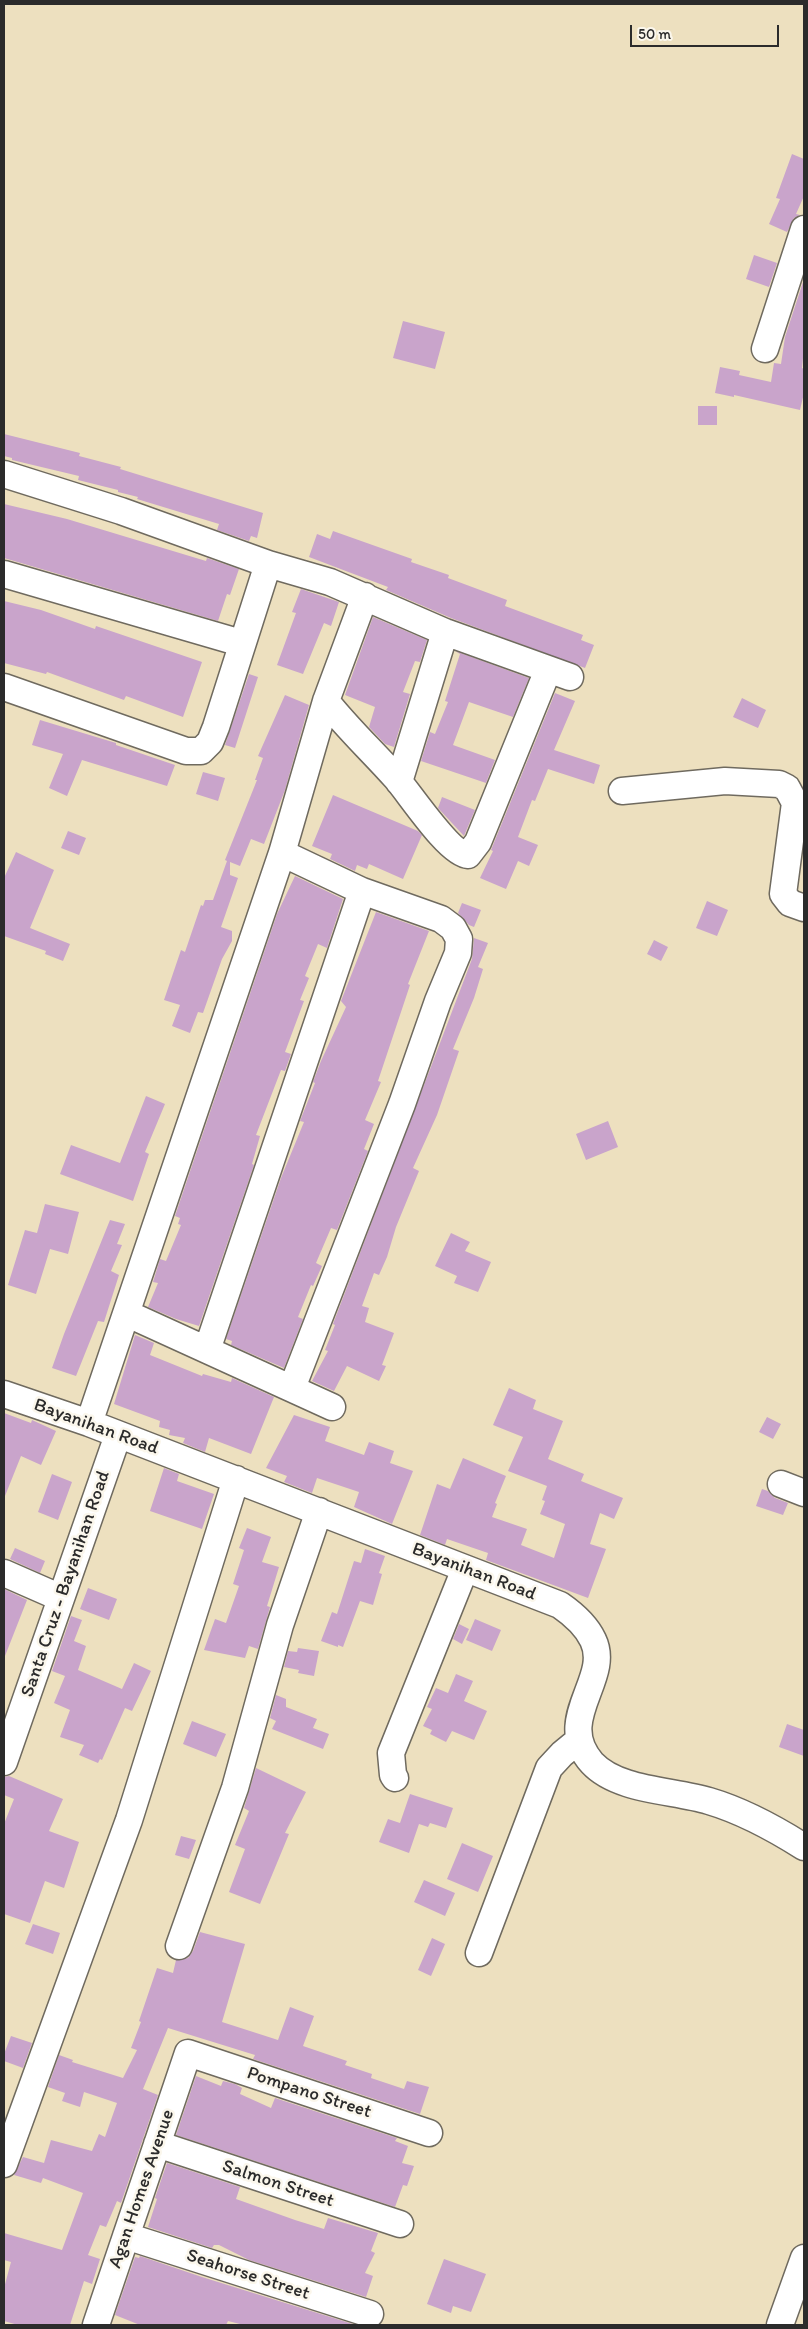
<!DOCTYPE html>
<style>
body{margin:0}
#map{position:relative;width:808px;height:2329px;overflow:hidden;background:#ede0bf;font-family:Itim,sans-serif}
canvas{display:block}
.frame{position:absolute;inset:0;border:5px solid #2b2b2b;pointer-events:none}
.scale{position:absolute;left:630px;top:25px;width:149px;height:22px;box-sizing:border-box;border:2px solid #2b2b2b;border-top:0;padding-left:6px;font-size:15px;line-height:18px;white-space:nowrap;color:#2b2b2b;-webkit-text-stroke:4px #fbf7ec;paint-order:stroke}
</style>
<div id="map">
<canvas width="808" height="2329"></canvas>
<div class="frame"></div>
<div class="scale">50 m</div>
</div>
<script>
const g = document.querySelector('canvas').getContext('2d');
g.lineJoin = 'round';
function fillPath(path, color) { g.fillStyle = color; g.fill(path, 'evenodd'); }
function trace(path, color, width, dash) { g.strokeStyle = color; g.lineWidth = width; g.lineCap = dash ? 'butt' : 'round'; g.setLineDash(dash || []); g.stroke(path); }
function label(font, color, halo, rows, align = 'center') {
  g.font = font + ' Itim,sans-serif'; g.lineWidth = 5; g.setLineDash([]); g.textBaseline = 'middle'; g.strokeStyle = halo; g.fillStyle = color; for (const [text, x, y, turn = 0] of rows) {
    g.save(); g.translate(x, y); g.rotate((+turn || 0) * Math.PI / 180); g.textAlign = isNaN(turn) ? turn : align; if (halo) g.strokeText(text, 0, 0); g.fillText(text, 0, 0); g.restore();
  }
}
fillPath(new Path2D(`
 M792,154l12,5v37l-8,18 4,1 -6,3 -7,14 -18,-8 11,-25 -4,-1z
 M754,255l23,8 -8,24 -23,-8z
 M804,279v69l-2,20 2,1v24l-4,17 -66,-15v2l-19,-4 5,-26 20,4 -1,4 32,7 3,-19 7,1 4,-27z
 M403,321l42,11 -10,37 -42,-11z
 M698,406h19v19h-19z
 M4,434l76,19 -1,3 42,11 -1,2 143,44 -6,25 -6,-2 -2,5 -32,-11 2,-6 -82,-25 1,-2 -20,-5v-2l-40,-10 1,-4 -67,-16v-2l-8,-2z
 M4,504l63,15 139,42 1,-3 32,11 -9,26 -3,-1 -9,27 -214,-63z
 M333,531l79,28 -1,3 38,13 -1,3 59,22 -2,6 78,29 -2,5 13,5 -9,23 -134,-50 -65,-28 2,-3 -79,-30 8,-23 13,5z
 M301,589l38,13 -8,24 -7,-3 -21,51 -26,-9 19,-52 -4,-1z
 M4,601l37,9 54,19 1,-3 106,36 -19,55 -57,-21 -2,4 -77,-28 -1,2 -42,-11z
 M373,617l54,23 -7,22 -5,-1 -12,31 7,2 -16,53 -9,-3 -16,-17 6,-20 -30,-12z
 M455,651l74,27 -16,39 -44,-15 -16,43 42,15 -9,23 -65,-22 9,-29 5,2 13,-32 -3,-1 15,-47z
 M249,674l9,3 -23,71 -10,-3z
 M555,693l20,8 -21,49 46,15 -6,19 -46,-15 -13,32 -3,-1 -14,37 20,8 -9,21 -11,-5 -12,28 -26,-11 13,-27 -2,-1z
 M285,695l24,10 -24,85 -21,54 -13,-5 -11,27 -10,-4v13l8,3 -17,49 11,4v10l-10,18 -19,54 -5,-1 -8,21 -18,-7 8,-21 -16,-5 17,-50 4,2 16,-47 2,1 2,-6h8l14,-39 -2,-1 32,-80h-2l8,-22 -5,-2z
 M742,698l24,12 -8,18 -25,-11z
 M40,720l76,23v2l59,20 -8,21 -85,-26 -15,36 -18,-8 14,-34 -31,-9z
 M203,772l22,6 -7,23 -22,-7z
 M333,795l85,36 4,4 -19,44 -34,-15 -2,5 -10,-4 -2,6 -25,-12 2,-5 -20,-8z
 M442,797l33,13 -11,26 -26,-28z
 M68,831l18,7 -7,17 -18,-7z
 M16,852l38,18 -24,58 40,16 -7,17 -18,-7 1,-3 -42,-15v-58z
 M295,876l48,23 -16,49 -9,-4 -13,32 4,2 -9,22 4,1 -19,51 6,2 -6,17 -4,-1 -25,65 4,1 -8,28 2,1 -55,161 -23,-7 -28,-12 10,-24 -5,-1 7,-23 6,2 15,-36 -3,-1 2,-6 -5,-2 102,-302z
 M707,901l21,9 -11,26 -21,-8z
 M462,903l19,7 -7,17 -5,-2 -11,-12z
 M376,912l53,19 -21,53 2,1 -32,96 3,1 -16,38 9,4 -10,25 4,2 -31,79 -6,-2 -15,35 6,3 -9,20 -2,-1 -13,32 5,2 -19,49 -53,-23 1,-4 -6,-2 55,-161 23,-56 -4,-1 15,-38 -2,-1 8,-21 25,-54 -5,-6z
 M474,938l14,5 -10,24 5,2 -9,29 -21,51 6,2 -22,64 -24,53 6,3 -23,56 -9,30 -8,18 -5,-2 -12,33 7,2 -4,14 29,11 -12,32 4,1 -7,15 -32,-15 -13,25 -22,-10 16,-30 -3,-1 10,-25 -2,-1 139,-365z
 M654,940l14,7 -7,14 -14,-7z
 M146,1096l19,8 -20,48 4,2 -16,47 -73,-27 11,-29 49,18z
 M608,1121l10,26 -32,13 -10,-26z
 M45,1204l34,8 -11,42 -18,-5 -14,45 -28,-9 17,-55 12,3z
 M110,1220l15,4 -8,20 5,1 -11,26 8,4 -15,47 -6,-1 -22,55 -24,-8 12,-34z
 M451,1233l19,9 -5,9 26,11 -13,30 -24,-9 3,-7 -22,-10z
 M135,1335l19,8 -4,12 52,21 1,-2 28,8 1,-4 42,19 -23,57 -42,-16 -4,14 -22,-9 2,-5 -16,-3 1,-5 -11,-3 1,-6 -46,-17z
 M509,1388l27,12 -3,9 30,12 -15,38 36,15 -3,7 42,17 -9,21 -14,-6 -10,31 16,5 -18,49 -102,-38 2,-7 -41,-14 -2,6 -25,-10 17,-51 13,5 13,-31 43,18 -11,27 2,1 -5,13 35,12 -6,16 33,13 11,-34 -25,-10 5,-13 -3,-1 5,-14 -39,-15 15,-34 -30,-12z
 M4,1413l27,10 1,-3 24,11 -15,34 -20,-9 -16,40z
 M294,1415l36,12 -5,14 39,14 5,-13 25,9 -4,12 23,8 -21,53 -38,-17 5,-15 -42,-14 -5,15 -28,-11 3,-6 -21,-8z
 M767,1417l14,7 -8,15 -14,-7z
 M164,1468l15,6 -2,7 37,13 -12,35 -52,-18z
 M52,1474l20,8 -14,38 -20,-8z
 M762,1489l6,2 7,7 13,5 -5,12 -27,-9z
 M247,1528l24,9 -9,25 17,5 -12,39 3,1 -12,42 -9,-3 -4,12 -41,-8 11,-31 11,4 13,-37 -6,-2 11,-34 -5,-2z
 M15,1548l30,13 -5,12 -30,-14z
 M365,1549l20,7 -6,17 3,1 -9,31 -13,-4 -17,46 -5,-2v2l-17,-6 11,-29 5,2 17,-53 7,2z
 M88,1588l29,11 -8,21 -29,-11z
 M4,1589l23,11 -22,56h-1z
 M71,1616l11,4 -8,21 12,5 -8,24 44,19 12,-26 17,8 -19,40 -7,-3 -23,52 -2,-1 -2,4 -19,-8 5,-10 -24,-8 10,-27 -16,-7 11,-27 -13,-5z
 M475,1619l26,11 -9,21 -26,-11z
 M459,1624l10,5 -7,15 -9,-5z
 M298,1648l21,3 -5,25 -16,-3 1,-3 -15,-3 4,-16 9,1z
 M456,1674l17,7 -9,20 23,10 -13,29 -22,-9 -6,11 -16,-8 2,-4 -9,-4 9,-17 -5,-2 9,-19 12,5z
 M276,1695l10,4v8l31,12 -4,9 16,6 -6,15 -51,-20 4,-8 -6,-3z
 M192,1721l34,13 -10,23 -33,-13z
 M787,1724l17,6v26l-25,-9z
 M256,1768l50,24 -21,41 4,1 -29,70 -31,-12 16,-43 -10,-4 14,-34 -5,-3z
 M9,1776l54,23 -14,32 30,11 -15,46 -19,-7 -15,42 -26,-9v-90l10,-25 -10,-4v-18z
 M410,1794l43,14 -7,20 -16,-5 -2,4 -9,-3 -10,29 -30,-11 9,-23 12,4z
 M181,1836l15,4 -7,19 -14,-4z
 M462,1843l31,13 -15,36 -31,-13z
 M424,1880l31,13 -10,23 -31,-14z
 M33,1924l27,9 -7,21 -28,-10z
 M200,1932l45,12 -23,78 56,18 12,-33 24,9 -11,30 44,15 -2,4 27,9 -1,4 33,11 3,-8 22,6 -9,27 -167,-55 2,-4 -87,-27 -25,61 15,6 -37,108 -4,-2 -11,26 -6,-2 -12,30 12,4 -8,25 -8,-3 -14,44h-52l-14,-4v-33l7,-26 -7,-2v-27l58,17 21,-57 -40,-15 -2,5 -27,-8 9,-18 21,6 7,-23 41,11 7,-17 6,3 12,-34 -33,-11 -4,15 -18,-6 3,-8 -17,-6 11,-32 14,5 -1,2 51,16 14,-28 -6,-2 10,-26 -2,-1 18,-53 16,5 3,-13 12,-2 5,-7z
 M432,1938l13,6 -14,32 -13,-6z
 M11,2036l21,7 -9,25 -19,-7v-7z
 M196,2076l25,10 2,-5 12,3 7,4 -2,6 31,14 4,-10 122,40 -2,3 13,5 -6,17 12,3 -7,20 -4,-1 -8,22 -219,-72z
 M167,2163l73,24 -4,12 59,21 29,9 4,-11 50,15 -7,18 4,2 -10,20 8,3 -7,21 -117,-37 -30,-15h-5l-2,3 -64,-21 9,-28 -2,-1z
 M140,2256l62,21 154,48h-112l-16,-4 -2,4h-86l-25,-10 20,-58 4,1z
 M444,2259l42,15 -15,38 -18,-6 -2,7 -24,-9z`), '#c9a4cb');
const minor = new Path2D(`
 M765,349l39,-120
 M4,474l117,37 147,53 -52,163 -6,15 -9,9h-15l-182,-64
 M268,564l62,18 115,50 125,45
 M4,574l237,69
 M326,701c22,28 47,51 70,77 14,16 53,76 72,77l10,-13 70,-172
 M399,782l46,-150
 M622,791l103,-10 54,3 8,4 8,15 -12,91 7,9 14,5
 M282,853l80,38 79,28 12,9 6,11 -1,14 -20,48 -36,103 -110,284
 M128,1314l204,93
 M207,1350l155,-459
 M4,1394l85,29 471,182c13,9 26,20 33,35 19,39 -40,79 -1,123 26,28 81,27 117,38 34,10 65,27 95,46
 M89,1423l193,-570 44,-152 39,-105
 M781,1484l23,9
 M4,1573l57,25
 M4,1762l114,-327
 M395,1778l-2,-3 -2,-22 74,-184
 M179,1946l56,-158 45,-163 39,-114
 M479,1953l70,-185 13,-14 17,-14
 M157,2144l243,80
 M4,2164l125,-344 107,-341
 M126,2236l244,78
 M96,2325l92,-272 241,80
 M780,2325l24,-67`);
trace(minor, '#6f6a5f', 29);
trace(minor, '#fff', 26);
label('19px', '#2b2b2b', '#fbf7ec', [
 ["Bayanihan Road",96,1427,20],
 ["Bayanihan Road",474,1572,21],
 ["Santa Cruz - Bayanihan Road",66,1584,-71],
 ["Pompano Street",309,2093,18],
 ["Salmon Street",278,2184,18],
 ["Agan Homes Avenue",142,2189,-71],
 ["Seahorse Street",248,2275,18]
]);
</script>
